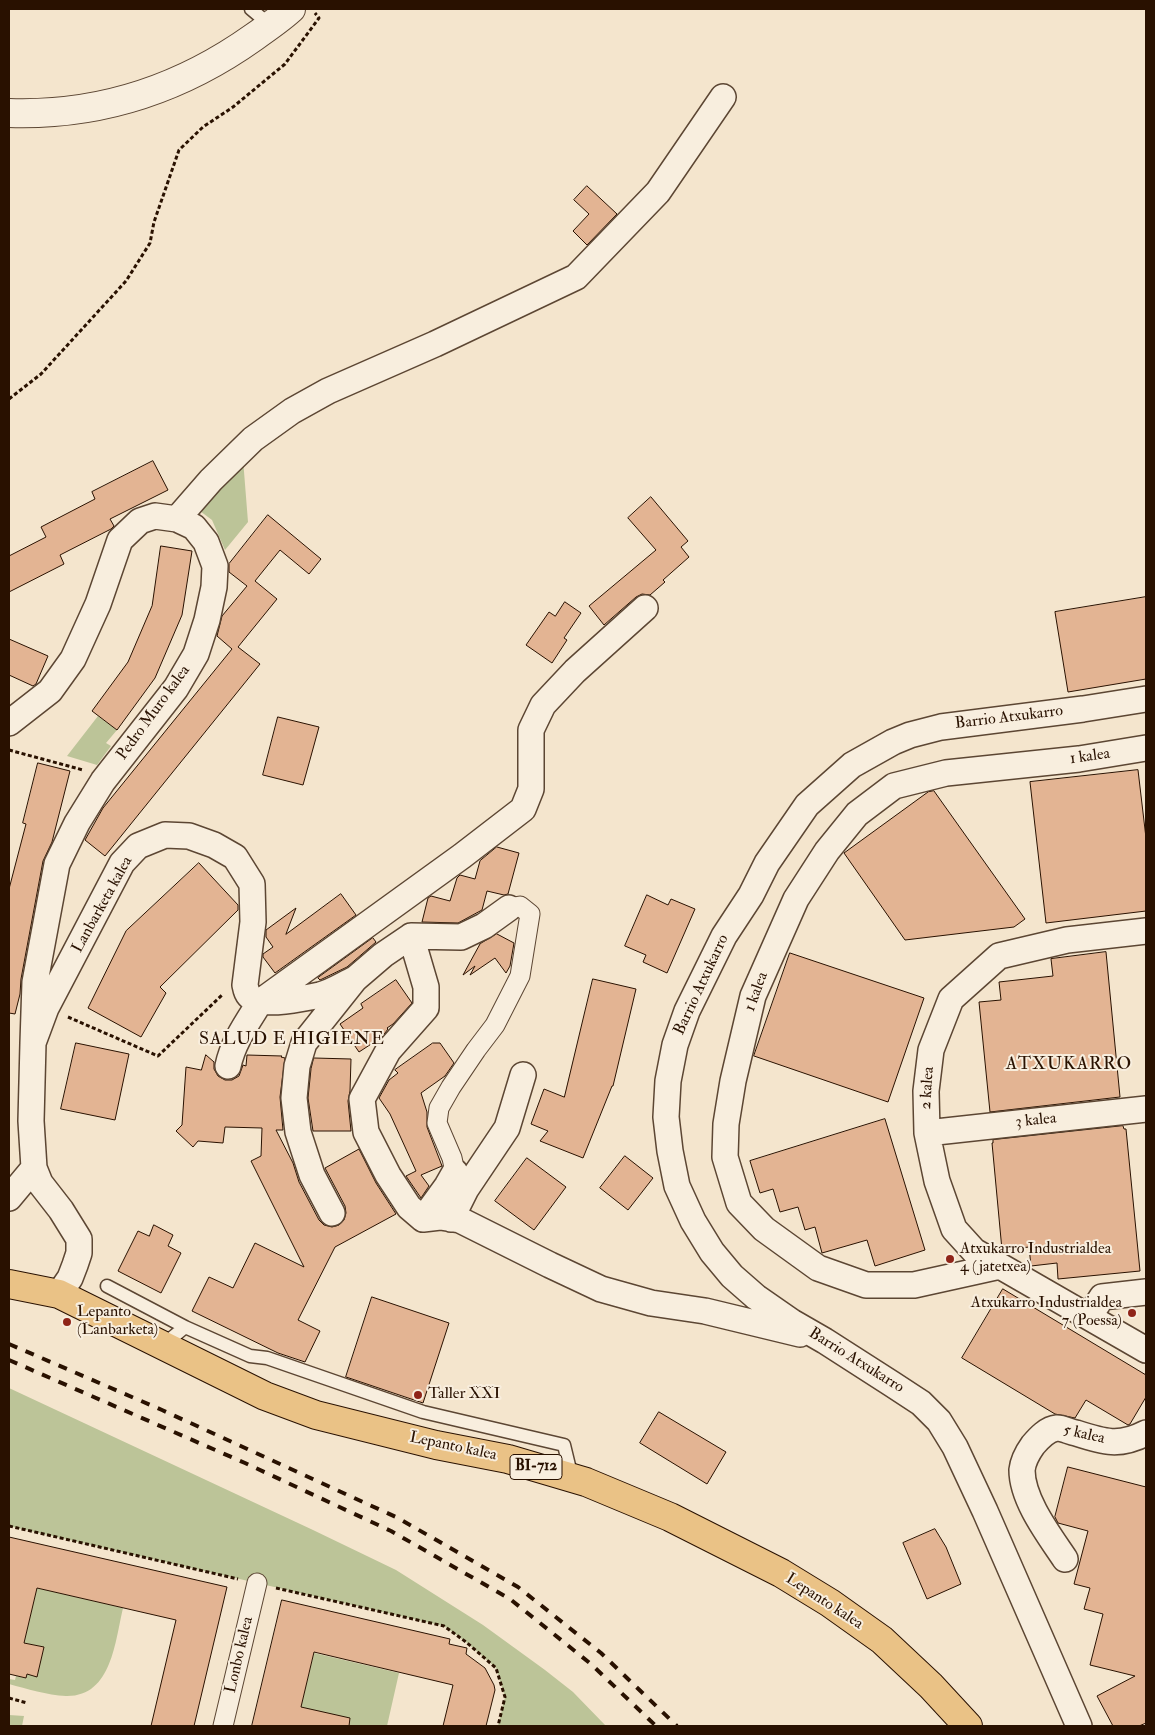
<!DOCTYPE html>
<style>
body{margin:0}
#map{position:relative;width:1155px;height:1735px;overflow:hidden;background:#f4e5cd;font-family:"IM FELL Double Pica",serif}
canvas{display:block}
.frame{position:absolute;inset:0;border:10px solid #291100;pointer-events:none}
</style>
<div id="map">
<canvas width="1155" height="1735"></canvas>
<div class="frame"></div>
</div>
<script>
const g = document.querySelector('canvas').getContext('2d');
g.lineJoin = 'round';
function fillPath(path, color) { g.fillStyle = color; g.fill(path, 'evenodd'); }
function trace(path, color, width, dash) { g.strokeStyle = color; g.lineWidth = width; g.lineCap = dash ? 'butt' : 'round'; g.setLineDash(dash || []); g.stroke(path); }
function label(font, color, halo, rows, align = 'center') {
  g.font = font + ' "IM FELL Double Pica",serif'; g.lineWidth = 4; g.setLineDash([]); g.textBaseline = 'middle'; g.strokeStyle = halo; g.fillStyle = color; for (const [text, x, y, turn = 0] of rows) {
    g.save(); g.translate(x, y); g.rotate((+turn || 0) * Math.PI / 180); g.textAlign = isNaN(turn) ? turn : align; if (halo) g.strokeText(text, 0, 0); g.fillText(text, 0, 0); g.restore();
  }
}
fillPath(new Path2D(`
 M243,459l5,63 -23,28 -13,-30 -16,-12z
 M98,716l19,14 -11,13 5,3 -14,19 -30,-9z
 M9,1388l304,142 83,40 87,55 62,45 28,22 33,34h-108l7,-29 -9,-29 -30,-26 -22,-16 -435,-100z
 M37,1588l86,20c-8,33 -11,89 -57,88 -19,-1 -39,-7 -57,-12v-5l6,1 1,-4 10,2 1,-4 10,2 7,-29 -20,-4z
 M314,1653l85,20 -12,53h-69l3,-14 -20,-5z
 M9,1715l15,1 -2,10h-13z`), '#bcc498');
const building = new Path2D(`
 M587,186l30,28 -30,31 -14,-14 16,-17 -15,-14z
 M153,461l15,29 -58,29 4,7 -3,3 -51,26 4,9 -55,28v-36l37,-19 -5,-10 54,-28 -3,-7z
 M651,497l37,44 -7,6 8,10 -26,23 2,2 -15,13 -8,-1 -6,3 -32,28 -15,-19 67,-56 -28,-32z
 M268,515l53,44 -12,15 -29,-24 -25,31 22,18 -39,48 22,17 -155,192 -20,-16 18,-32 129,-159 -15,-13 5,-20 25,-30 -18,-14v-8z
 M161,546l31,5 -10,64 -27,63 -38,52 -25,-19 36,-49 24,-56z
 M1146,597v82l-78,13 -13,-80z
 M565,602l16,11 -17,25 3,2 -15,23 -26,-18 23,-33 6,4z
 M9,639l39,17 -12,28 -3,2 -24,-11z
 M278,717l41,10 -16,58 -40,-10z
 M38,763l32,8 -18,71 -9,19 -22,118 -1,15 -5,20 -6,-1v-124l17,-65 -3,-1z
 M1138,770l8,68v73l-100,12 -16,-141z
 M934,791l91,128 -11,8 -109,13 -61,-87 84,-61z
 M497,847l22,6 -11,41 -4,1 -17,-4 -5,19 -24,13 -36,-1 6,-24 3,-2 19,5 7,-23 3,-3 15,4 5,-18z
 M199,863l39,42v5l-78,77 6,6 -25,44 -53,-29 38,-77z
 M341,894l15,21 -81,58 -12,-16v-3l10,-7 -7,-10v-7l30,-22 -10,26z
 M647,895l21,10 3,-6 24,10 -28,64 -24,-11 3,-7 -21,-9z
 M497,934l17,9 -4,23 -4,7 -11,-15 -25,17 5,-9 -12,9 17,-31z
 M373,938l3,4 -29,25 -27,13 -2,-2z
 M1106,952l14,145 -130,15 -11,-110 22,-2 -2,-18 54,-6 -2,-17z
 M790,953l134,45 -36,104 -134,-46z
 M593,979l43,10 -23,97h-1l-29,72 -43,-17 8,-10 -17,-7 13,-35 20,8z
 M396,980l16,23 -19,21 -6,4 1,1 -6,8 -23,15 -19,-28 23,-16 -2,-4z
 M76,1043l53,11 -14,66 -54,-11z
 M433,1043h7l14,20 -9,13 -24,17 6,19v15l15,39 -21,9 8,11 -8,12 -15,-22 10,-5 -26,-57 -11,-16 10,-18 9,-7 -3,-3z
 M206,1055l8,7v7l4,7 7,4h7l7,-4 4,-11 3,1 1,-11 35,1 -1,1 4,1 -5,39 3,33h-7l17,33 6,19 20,38 5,5 8,2 7,-2 5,-5 2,-7 -1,-7 -20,-38 34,-19 17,34 20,31 -61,33 -37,73 22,11 -15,31 -27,-9 -86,-42 17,-34 24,11 22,-45 49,24 -53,-106 10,-5 1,-28 -37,-1 -2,16 -25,-2 -5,6 -17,-16 6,-6 4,-58 15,3z
 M314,1058l37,1 -1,32 -2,10 3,30h-38l-5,-33 3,-29z
 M885,1119l40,131 -50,16 -8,-26 -45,13 -7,-26 -10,3 -7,-23 -18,5 -7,-23 -13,4 -10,-32z
 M1123,1126l1,3h2l14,142 -82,8 -1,-16 -26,3 -2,-19 -27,3 -10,-107h1v-3z
 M625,1156l28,22 -25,32 -28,-22z
 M527,1158l39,29 -32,43 -39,-29z
 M154,1225l19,10 -5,11 13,7 -20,40 -43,-22 20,-40 11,5z
 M1003,1289l143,86v22l-16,27 -2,1 -42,-25 -11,18 -20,-4 -93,-56z
 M372,1297l77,26 -26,80 -77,-26z
 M659,1412l67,40 -19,32 -67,-41z
 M1068,1467l78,20v236l-7,3h-26l-16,-30 38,-20 -45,-11 13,-51 -19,-5 6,-21 -16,-4 14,-53 -30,-8 -3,-6z
 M935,1529l11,18 15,37 -34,15 -24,-56z
 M9,1537l218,50 -33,139h-43l25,-106 -139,-32 -13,55 20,4 -7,30 -10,-3 -1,4 -17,-4z
 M282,1600l168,39 -1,5 18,4 -1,6 19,14 9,17 1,5 -9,36h-43l10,-41 -139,-33 -13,55 49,11 -1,8h-97z`);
fillPath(building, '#e3b493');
trace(building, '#291100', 1);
const service = new Path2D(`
 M251,9l19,16
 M107,1286l78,41
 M162,1346l23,-19 65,29 17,2 156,54 141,33 8,33`);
const pedestrian = new Path2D(`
 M455,1172l-3,-14 -15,-35 2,-15 12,-21 25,-37 19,-25 25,-49 10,-62 -10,-8 -11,2
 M223,1726l34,-143`);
const minor = new Path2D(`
 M177,519l34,-39 42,-41 39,-28 36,-20 107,-47 141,-67 82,-85 65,-95
 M9,723l41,-32 23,-32 25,-55 22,-64 20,-19 15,-5 22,3 17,8 12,15 9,24 -1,21 -7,33 -11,34 -20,34 -73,93 -26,42 -20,41 -22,118 -2,61
 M1146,931l-79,9 -68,16 -48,43 -20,51 -5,41 1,42 10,48 17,48 20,22 172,99
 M411,936l15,51v21l-38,43 -26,48 4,33 22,43 21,32 14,12 17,-2 20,3 90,45 51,24 50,14 54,8 95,23
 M228,1066c5,-24 19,-43 32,-64l202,-146 61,-47 8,-20v-59l12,-25 32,-34 70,-63
 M927,1133l219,-24
 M9,1198l25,-30
 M332,1213l-20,-38 -14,-43 -4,-34 3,-32 7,-23 51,-64 28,-24 28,-19 50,1 23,-11 25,-18
 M423,1219l24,-33 8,-14
 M451,1219l15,-30 41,-61 16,-53
 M1000,1266l-86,19h-48l-48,-17 -54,-39 -25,-26 -14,-46 1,-33 7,-43 20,-85 43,-97 31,-48 30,-37 37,-28 52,-13 133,-14 67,-11
 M59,1294l11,-16 5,-13 4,-12v-14l-18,-29 -21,-27 -6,-15 -3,-47 2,-78 13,-35 76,-145 16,-17 27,-11 24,1 25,9 21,12 17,27 1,38 -8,63c1,5 2,10 7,13 11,9 54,0 68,-3 12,-3 24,-11 35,-16
 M1089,1317l13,-20 44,-5
 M1065,1559c-16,-24 -43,-59 -43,-89 1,-9 6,-18 11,-25 6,-7 14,-16 24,-17 6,0 13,4 19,5 28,9 43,14 70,0
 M1079,1726l-94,-215 -30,-64 -16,-26 -18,-18 -29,-19 -67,-43 -33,-19 -36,-25 -24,-21 -20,-24 -19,-31 -16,-35 -7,-35 -4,-34 2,-36 7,-36 12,-34 37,-75 27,-41 16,-32 40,-58 45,-40 41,-23 17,-7 31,-8 142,-18 63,-10`);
const tertiary = new Path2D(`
 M9,113c90,3 172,-24 245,-76 13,-9 26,-18 37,-28`);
const primary = new Path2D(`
 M9,1284l50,10 206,102 51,19 120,30 72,14 78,23 84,35 111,56 49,30 52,37 49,46 37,40`);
trace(service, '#5c4633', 15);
trace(pedestrian, '#5c4633', 21);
trace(minor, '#5c4633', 28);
trace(tertiary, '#5c4633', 30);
trace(primary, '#291100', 30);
trace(new Path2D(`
 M9,399l32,-25 85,-93 24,-38 4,-21 25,-72 24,-23 30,-20 52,-43 34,-46 -4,-5
 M9,750l74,20
 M68,1017l90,39 64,-61
 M9,1526l229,53
 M276,1588l168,38 22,16 30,26 9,29 -7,29
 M9,1698l18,5`), '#291100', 3, [4, 2.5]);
trace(service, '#f8eede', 12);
trace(pedestrian, '#f8eede', 19);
trace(minor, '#f8eede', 25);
trace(tertiary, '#f8eede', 28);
trace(primary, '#eac286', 28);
trace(new Path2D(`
 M9,1344l153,66 236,108 120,69 83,66 76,73
 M9,1360l236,103 146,68 119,68 81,65 65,62`), '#291100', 4, [9, 9]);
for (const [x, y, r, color] of [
 [950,1259,5,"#8f2418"],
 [1132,1313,5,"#8f2418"],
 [67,1322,5,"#8f2418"],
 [418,1395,5,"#8f2418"]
]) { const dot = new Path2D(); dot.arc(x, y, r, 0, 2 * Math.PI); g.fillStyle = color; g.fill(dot); trace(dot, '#f8eede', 2); }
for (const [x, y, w] of [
 [536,1467,52]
]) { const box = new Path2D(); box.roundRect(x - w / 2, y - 12.5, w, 25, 4); g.fillStyle = '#f8eede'; g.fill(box); trace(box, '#291100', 1); }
label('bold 15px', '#291100', null, [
 ["BI-712",536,1467]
]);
label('16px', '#291100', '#f8eede', [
 ["Pedro Muro kalea",154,713,-54],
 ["Barrio Atxukarro",1009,718,-7],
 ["1 kalea",1090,757,-8],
 ["Lanbarketa kalea",103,905,-61],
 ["Barrio Atxukarro",702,985,-65],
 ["1 kalea",757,992,-70],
 ["2 kalea",928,1088,-86],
 ["3 kalea",1036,1121,-6],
 ["Barrio Atxukarro",856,1361,32],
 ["5 kalea",1084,1435,13],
 ["Lepanto kalea",453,1447,12],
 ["Lepanto kalea",824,1602,33],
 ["Lonbo kalea",240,1655,-77]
]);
label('16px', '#291100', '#f8eede', [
 ["Atxukarro Industrialdea",960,1250],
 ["4 (jatetxea)",960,1268],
 ["Atxukarro Industrialdea",1122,1304,"right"],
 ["7 (Poessa)",1122,1322,"right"],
 ["Lepanto",77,1313],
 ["(Lanbarketa)",77,1331],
 ["Taller XXI",428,1395]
], 'left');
g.letterSpacing = '1px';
label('18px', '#291100', '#f8eede', [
 ["SALUD E HIGIENE",292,1040],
 ["ATXUKARRO",1069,1065]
]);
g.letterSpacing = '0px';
</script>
